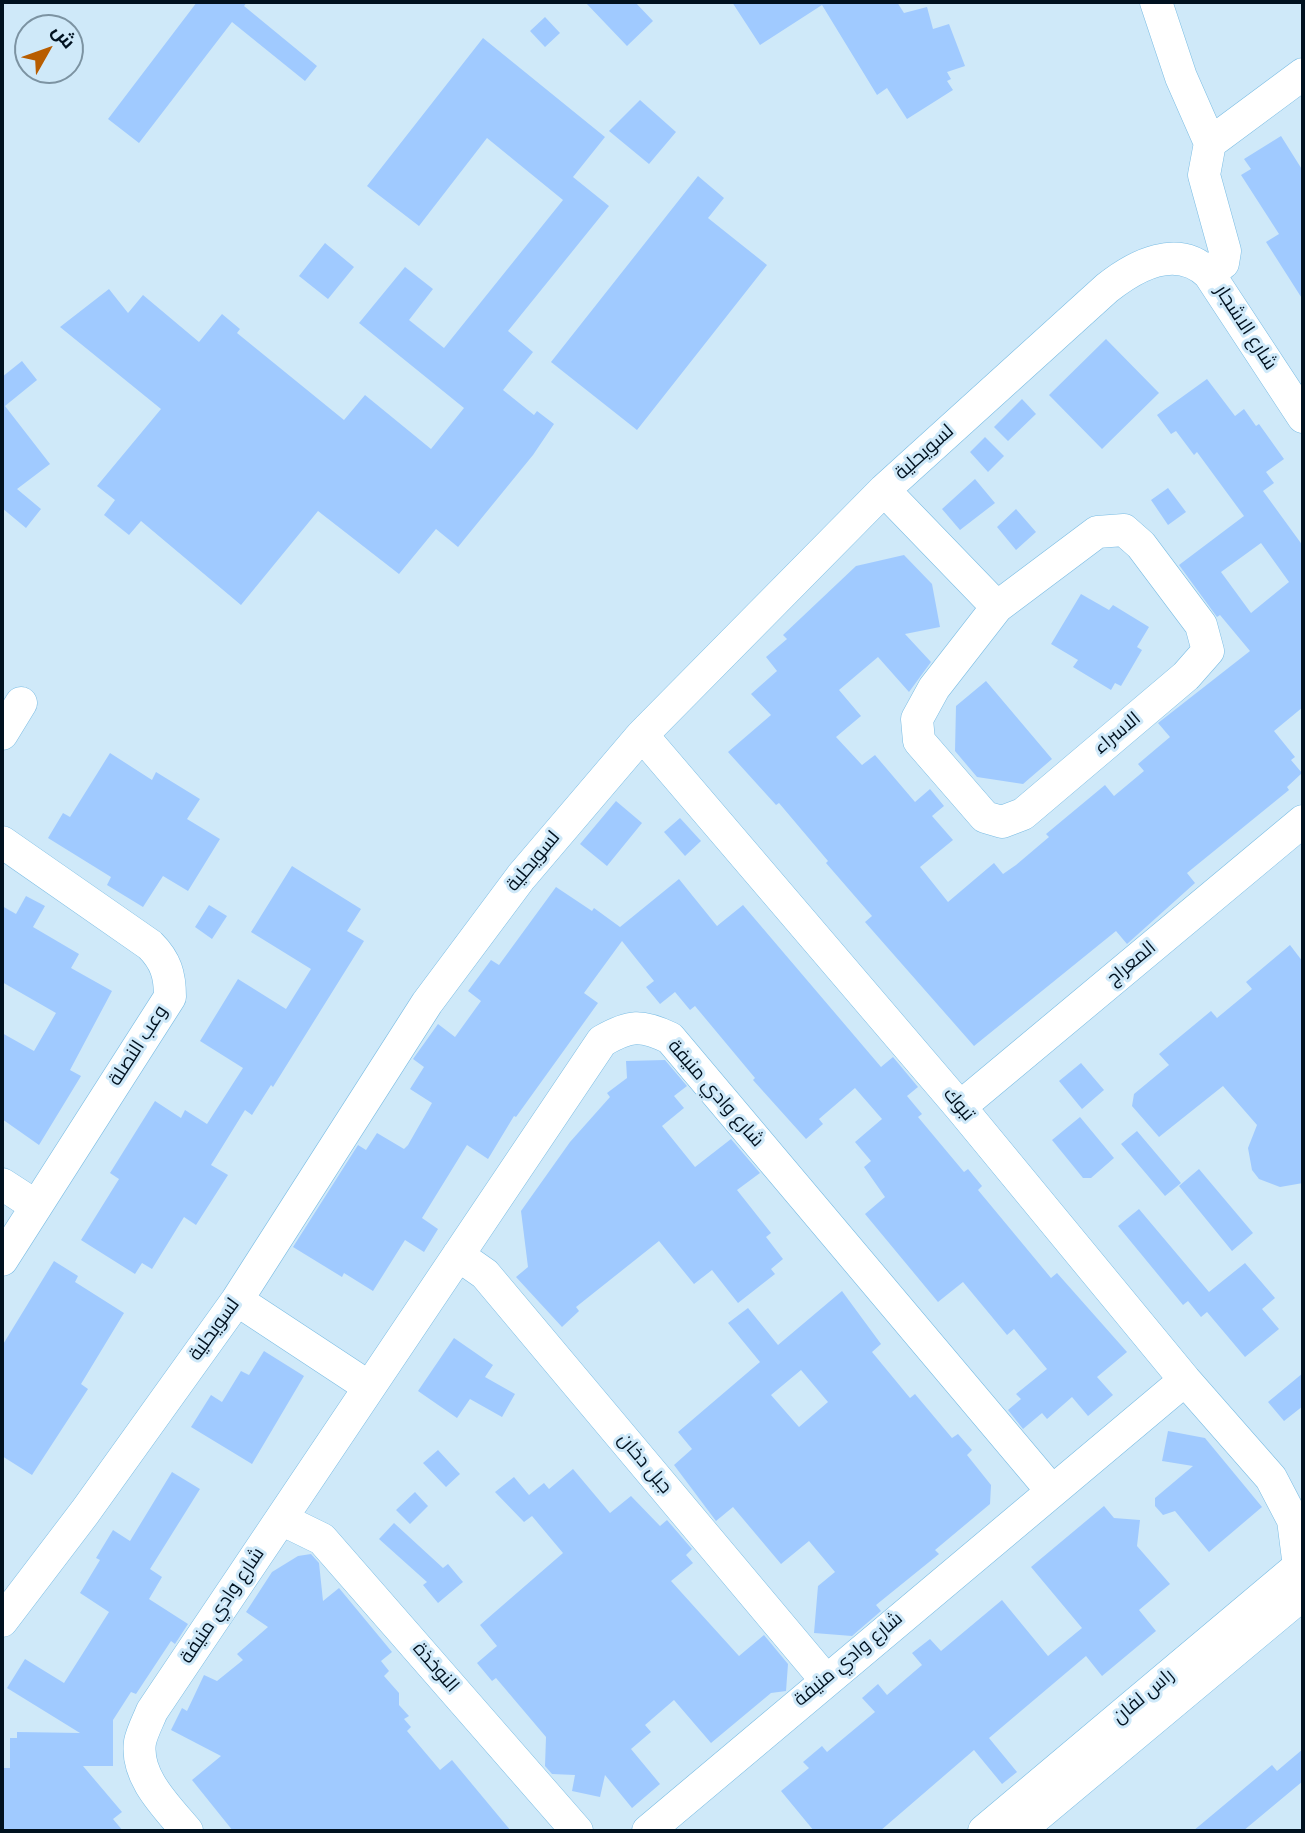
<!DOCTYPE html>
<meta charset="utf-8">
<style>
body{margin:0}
#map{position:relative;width:1305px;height:1833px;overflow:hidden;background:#cfe9f9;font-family:"Nunito Sans",Cairo,sans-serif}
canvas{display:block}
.frame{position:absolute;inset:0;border:4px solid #00111f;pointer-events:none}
.north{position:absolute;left:14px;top:14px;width:70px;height:70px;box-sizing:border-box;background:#cfe9f9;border:2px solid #7c93a2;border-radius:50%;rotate:50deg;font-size:19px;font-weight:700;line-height:28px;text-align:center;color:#00111f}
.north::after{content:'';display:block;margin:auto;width:24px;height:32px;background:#b85d00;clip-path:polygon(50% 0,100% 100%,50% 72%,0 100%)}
</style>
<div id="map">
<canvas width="1305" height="1833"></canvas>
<div class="frame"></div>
<div class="north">ش</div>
</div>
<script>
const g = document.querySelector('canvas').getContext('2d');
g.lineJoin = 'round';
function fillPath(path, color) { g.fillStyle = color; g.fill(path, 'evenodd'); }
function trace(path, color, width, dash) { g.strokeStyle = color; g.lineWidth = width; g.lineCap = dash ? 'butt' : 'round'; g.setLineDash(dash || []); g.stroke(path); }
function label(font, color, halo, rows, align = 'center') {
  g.font = font + ' "Nunito Sans",Cairo,sans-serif'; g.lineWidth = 6; g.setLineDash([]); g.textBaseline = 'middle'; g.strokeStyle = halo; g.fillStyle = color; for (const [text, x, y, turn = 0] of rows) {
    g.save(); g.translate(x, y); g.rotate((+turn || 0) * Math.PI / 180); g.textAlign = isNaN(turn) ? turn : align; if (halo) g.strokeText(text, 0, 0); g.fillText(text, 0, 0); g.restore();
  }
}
fillPath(new Path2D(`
 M197,2h50l-3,4 73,60 -12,15 -73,-59 -93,121 -31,-24z
 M585,2h50l18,19 -26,25z
 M732,2h165l7,11 23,-6 6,22 16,-5 16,42 -18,6 4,7 -4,2 6,9 -46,29 -20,-31 -10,7 -55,-90 -62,40z
 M545,17l15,16 -15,14 -15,-16z
 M483,38l122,99 -32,40 36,29 -101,125 25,21 -30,38 31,25 3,-4 17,13 -21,31 -75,92 -22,-18 -37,45 -81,-63 -77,94 -100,-84 -12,14 -25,-20 11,-15 -18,-14 64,-77 -101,-82 49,-38 19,24 15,-18 56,47 23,-28 18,15 -3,4 107,87 21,-25 66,54 33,-41 -105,-85 46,-56 28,22 -24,31 35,28 119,-148 -76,-62 -68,88 -52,-40z
 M640,100l36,32 -27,32 -40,-33z
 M1281,136l22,35v129l-37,-58 13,-8 -38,-59 10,-6 -7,-10z
 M698,176l26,22 -16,20 59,47 -130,165 -86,-68z
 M325,243l29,24 -26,32 -29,-23z
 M1106,339l53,54 -57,56 -53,-54z
 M22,361l15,19 -32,26 45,58 -33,25 24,20 -15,19 -24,-20v-131z
 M1207,379l28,37 9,-7 12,17 3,-2 25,35 -18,13 8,11 -11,8 40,55v161l-29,24 21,26 -4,3 11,13 -15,14 2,3 -102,83 8,10 -68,61 -11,-13 -142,115 -109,-124 7,-6 -46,-53 2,-2 -49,-58 -3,2 -48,-53 43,-37 -20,-21 26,-23 -11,-14 21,-18 -4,-4 73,-69 48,-11 28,29 8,43 -35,7 26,28 -22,30 -31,-35 -39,33 22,26 -25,21 26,28 13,-10 40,47 15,-13 14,17 -12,10 21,24 -33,27 28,35 46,-39 9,11 13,-9 33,-28 -3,-3 59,-49 9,11 30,-25 -6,-7 32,-27 -12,-14 92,-72 -30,-36 -3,2 -38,-52 65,-49 -47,-64 -3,3 -18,-24 -5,3 -14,-19zM1261,543l28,39 -38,31 -30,-41z
 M1022,399l14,15 -28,27 -14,-14z
 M985,437l19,19 -16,16 -18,-20z
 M975,479l20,24 -35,27 -18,-21z
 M1168,488l18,24 -18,13 -17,-25z
 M1016,509l20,23 -20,18 -19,-23z
 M1081,594l28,16 4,-5 36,22 -12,20 5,3 -21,36 -6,-3 -4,7 -38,-23 5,-7 -27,-16z
 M986,681l66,78 -29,25 -46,-7 -22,-26 1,-45z
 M110,753l42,27 4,-8 44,27 -13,20 33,20 -32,52 -25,-15 -20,31 -36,-22 4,-8 -63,-39 15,-25 7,4z
 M616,801l26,22 -35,43 -27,-22z
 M680,818l21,23 -16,15 -21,-24z
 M292,866l69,43 -14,22 17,10 -91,146 -2,-2 -19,30 -7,-5 -34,55 17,10 -32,50 -12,-8 -32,52 -10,-6 -7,11 -54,-34 38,-61 -9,-6 45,-72 26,17 4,-8 22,14 36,-56 -43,-27 38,-62 48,30 25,-40 -60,-37z
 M679,879l38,47 26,-21 138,162 12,-10 25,30 -11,9 15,18 -4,3 46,55 4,-3 14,17 -4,4 73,88 6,-5 70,79 -30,25 16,18 -25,21 -16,-19 -25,22 -5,-6 -19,16 -15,-19 13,-11 -5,-5 31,-25 -33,-40 -7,6 -44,-53 -25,20 -73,-88 20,-17 -21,-30 7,-6 -16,-19 27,-23 -27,-31 -36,31 4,5 -17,15 -53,-59 2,-2 -60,-72 -5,4 -15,-18 -15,12 -14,-17 8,-6 -32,-40 -38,52 14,10 -82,114 -2,-1 -26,43 -21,-14 -45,73 16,11 -14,23 -19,-12 -32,51 -29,-18 -2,4 -49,-30 65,-102 8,5 11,-17 27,16 4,-4 24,-42 -22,-14 14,-22 -11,-8 25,-35 17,13 26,-36 -13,-10 23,-31 8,5 57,-78 36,24 2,-3 26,19z
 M26,896l19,10 -12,21 46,27 -8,14 41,23 -42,79 11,6 -42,69 -37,-26v-86l32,18 22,-38 -54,-31v-76l14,8z
 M209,905l18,11 -15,23 -17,-12z
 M1290,945l13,17v221l-23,4 -21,-8 -7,-9 -4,-22 9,-23 -34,-39 -64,51 -27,-31 2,-12 35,-29 -10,-11 52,-43 6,7 35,-29 -6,-7z
 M665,1060l22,26 -13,10 10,12 -22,18 33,41 36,-28 29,34 -23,17 34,43 -5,4 17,22 -12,10 4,5 -37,29 -26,-33 -18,14 -35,-43 -83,66 3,4 -17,16 -46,-50 12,-10 -7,-56 49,-69 40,-45 -3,-4 20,-15 -1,-17z
 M1081,1063l23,27 -22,19 -23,-28z
 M1080,1117l34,41 -23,20h-8l-31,-38z
 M1137,1131l44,52 -16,13 -44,-52z
 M1199,1169l54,64 -21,18 -53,-65z
 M1139,1209l70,83 36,-29 30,35 -13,11 17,20 -34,28 -38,-45 -6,5 -13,-16 -5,4 -65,-79z
 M54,1261l24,15 -3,6 49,31 -43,71 7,5 -56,86 -30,-19v-110z
 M842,1291l39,53 -9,8 38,46 5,-4 37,44 6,-4 14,16 -5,5 24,30 -1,19 -55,46 4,4 -63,51 5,6 -29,25 -38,-3 4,-47 17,-14 -26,-31 -28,23 -48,-57 -17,14 -42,-56 18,-16 -14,-17 82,-70 -32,-39 20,-15 30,37zM801,1370l27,32 -29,25 -28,-32z
 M454,1338l39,27 -8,12 30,17 -13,23 -32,-18 -13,19 -39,-27z
 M264,1351l40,25 -52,88 -61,-37 20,-32 11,7 19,-31 8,4z
 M1303,1373v33l-19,15 -16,-19z
 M1168,1431l37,7 57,69 -53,45 -34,-41 -12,4 -8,-9v-8l38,-32 -31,-5z
 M438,1450l22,24 -14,13 -23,-24z
 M573,1469l37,44 21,-17 29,30 7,-6 25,29 -6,6 7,8 -22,18 68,75 25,-21 24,29 -2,27 -15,2 -60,50 -37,-43 -29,25 6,7 -20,17 29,35 -28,24 -27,-33 -5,22 -28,-6 3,-16 -23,-1 -7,-8 1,-29 -50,-59 -4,3 -15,-18 20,-17 -17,-21 83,-72 -31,-37 -8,6 -29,-30 19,-15 15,18 15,-12 5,6z
 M172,1472l28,17 -50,80 12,8 -13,22 39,25 -13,20 -4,-3 -35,53 -5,-2 -18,28v46h-30l39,46 -9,7 10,12h-120l1,-63h6v-30h7v-6l63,1 -73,-45 18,-29 39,24 45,-71 -29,-19 20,-33 -4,-2 17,-28 17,11z
 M415,1492l13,14 -18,18 -14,-14z
 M1104,1506l10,12 26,2 -3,26 33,38 -31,26 17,21 -54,45 -16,-20 -97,82 28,34 -15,12 -28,-34 -94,81h-66l-33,-40 28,-23 -6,-6 19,-16 5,6 48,-40 -13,-14 16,-14 9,11 35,-30 -10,-12 18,-14 11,12 61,-51 46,56 34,-28 -51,-61z
 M394,1523l49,45 5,-4 15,18 -25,21 -15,-18 4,-3 -48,-43z
 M311,1554l8,9 4,38 16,-13 53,64 -11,9 8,10 -5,5 15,17v12l10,11 -5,3 7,8 -4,4 33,39 12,-10 59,71h-278l-41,-51 29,-24 -50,-26 11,-22 5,3 17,-36 13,6 26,-21 -6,-6 31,-27 -22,-15 26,-40 26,-16z
 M1303,1749v32l-60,50h-50l79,-66 5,6z`), '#a0caff');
const minor = new Path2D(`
 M1156,2l25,75 29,66 -6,32 21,76 -2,12 -14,11
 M1210,143l93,-69
 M884,490l113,117 100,-75 27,-2 17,15 60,80 7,26 -22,25 -163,138 -21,8 -17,-5 -66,-76 -2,-22 17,-31 63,-81
 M2,734l19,-31
 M642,735l318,372 225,273 86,98 22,42 6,47
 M2,842l148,103c16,16 20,30 20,52l-168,263
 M960,1107l343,-286
 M2,1184l34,22
 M458,1255l27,19 340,405
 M237,1300l132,87
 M281,1519l41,20 255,292
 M2,1621l83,-109 152,-212 190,-297 94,-126 121,-142 242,-245 223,-202c29,-23 71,-45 102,-14l94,143
 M187,1831c-20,-24 -52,-54 -47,-89 2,-10 8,-21 12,-31l450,-670c28,-16 39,-17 68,-3l381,452
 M648,1831l537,-451
 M984,1831l319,-268
 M1019,1831l284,-237`);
trace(minor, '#7abce3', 33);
trace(minor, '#fff', 32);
label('19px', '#00111f', '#cfe9f9', [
 ["شارع الاشجار",1245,328,57],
 ["لسويحلية",925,453,-42],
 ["الاسراء",1118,734,-40],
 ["لسويحلية",534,862,-50],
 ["المعراج",1132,964,-40],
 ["وعب النصلة",139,1046,-57],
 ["شارع وادي منيفة",715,1094,49],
 ["تبوك",958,1105,50],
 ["لسويحلية",215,1330,-54],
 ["جبل دخان",644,1464,50],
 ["شارع وادي منيفة",223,1606,-56],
 ["شارع وادي منيفة",849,1660,-40],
 ["النوخذة",435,1668,49],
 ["راس لفان",1144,1697,-40]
]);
</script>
